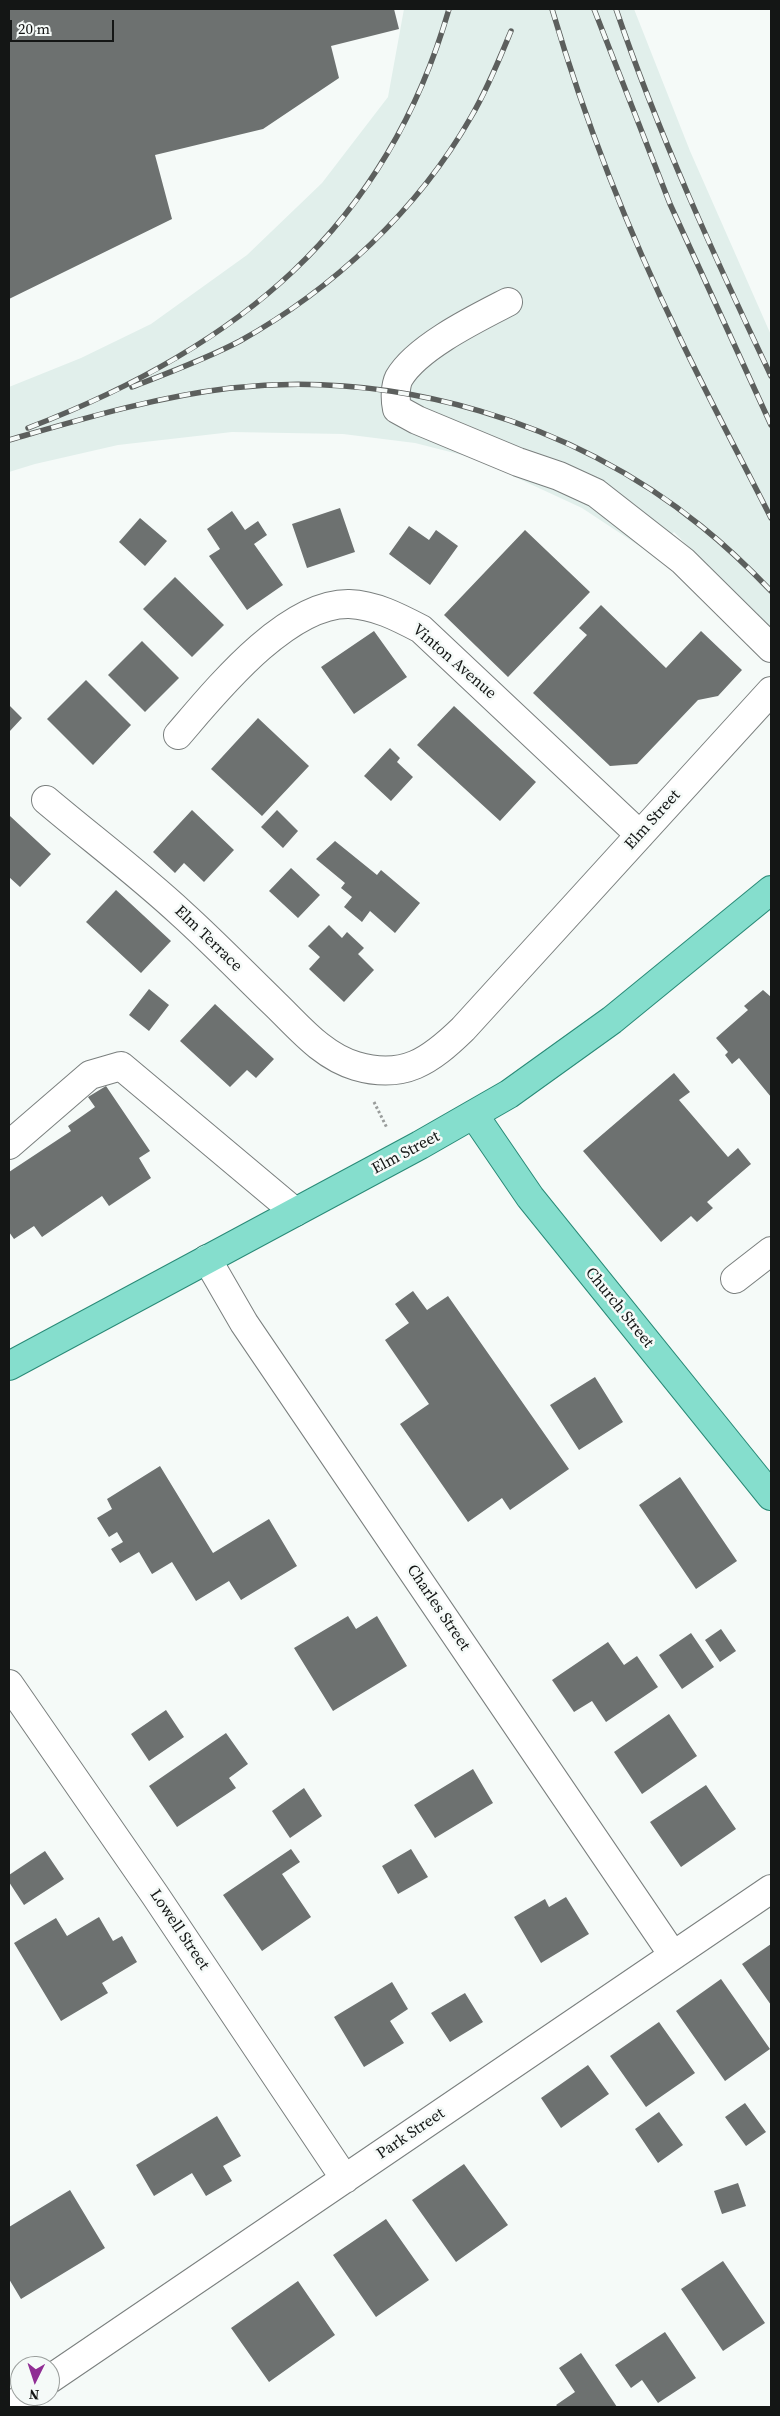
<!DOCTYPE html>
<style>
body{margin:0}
#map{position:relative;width:780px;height:2416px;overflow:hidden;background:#f5faf8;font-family:"Source Serif 4",serif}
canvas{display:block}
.frame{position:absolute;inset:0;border:10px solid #141615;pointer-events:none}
.north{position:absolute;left:10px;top:2356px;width:50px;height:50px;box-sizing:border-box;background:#f5faf8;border:1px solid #9b9f9d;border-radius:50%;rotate:184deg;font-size:14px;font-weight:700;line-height:20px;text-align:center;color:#141615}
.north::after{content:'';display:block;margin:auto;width:18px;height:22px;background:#902d94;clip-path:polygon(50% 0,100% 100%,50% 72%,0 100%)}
.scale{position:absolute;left:10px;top:20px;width:104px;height:22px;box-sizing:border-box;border:2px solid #141615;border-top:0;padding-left:6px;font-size:15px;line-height:18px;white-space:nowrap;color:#141615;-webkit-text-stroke:4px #f5faf8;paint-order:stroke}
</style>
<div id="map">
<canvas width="780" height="2416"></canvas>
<div class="frame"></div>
<div class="north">N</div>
<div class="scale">20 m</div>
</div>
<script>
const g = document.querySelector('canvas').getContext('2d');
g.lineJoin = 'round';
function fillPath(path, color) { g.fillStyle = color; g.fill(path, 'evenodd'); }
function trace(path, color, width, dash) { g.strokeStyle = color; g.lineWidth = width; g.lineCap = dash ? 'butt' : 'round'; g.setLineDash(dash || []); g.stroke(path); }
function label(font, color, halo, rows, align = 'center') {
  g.font = font + ' "Source Serif 4",serif'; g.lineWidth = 5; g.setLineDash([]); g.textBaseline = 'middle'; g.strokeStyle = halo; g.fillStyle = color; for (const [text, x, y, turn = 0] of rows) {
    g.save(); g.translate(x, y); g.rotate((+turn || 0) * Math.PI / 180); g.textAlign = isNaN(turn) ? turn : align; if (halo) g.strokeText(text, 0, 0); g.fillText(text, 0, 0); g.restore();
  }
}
fillPath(new Path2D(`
 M404,9h230l56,142 81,184v296l-97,-99 -21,23 -71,-47 -108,-50 -59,-15 -72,-9 -111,-2 -114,13 -83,19 -26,8v-85l72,-29 70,-34 96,-69 75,-72 66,-86z`), '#e1efeb');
fillPath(new Path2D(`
 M9,9h385l5,20 -68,17 8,32 -76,51 -108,26 17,64 -163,80z
 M340,508l15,44 -48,16 -15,-44z
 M232,511l13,19 13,-9 9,14 -13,9 29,41 -36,25 -38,-54 11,-7 -13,-20z
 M140,518l27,23 -22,25 -26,-24z
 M409,526l20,14 7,-10 22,16 -28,39 -41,-31z
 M525,530l65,62 -82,85 -64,-62z
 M175,577l49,48 -32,32 -49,-48z
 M601,605l65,63 35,-37 41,39 -24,26 -20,4 -61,64 -27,2 -77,-73 54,-58 -8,-7z
 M374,631l33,46 -53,37 -33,-47z
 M142,641l37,37 -34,34 -37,-37z
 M86,680l45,45 -38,40 -46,-46z
 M9,705l13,13 -13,14z
 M454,706l82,76 -36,39 -83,-76z
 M258,718l51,48 -47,50 -51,-47z
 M390,748l10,10 -3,4 16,15 -22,24 -27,-25z
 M192,810l42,40 -30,32 -20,-19 -9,10 -22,-21z
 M277,810l21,21 -15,17 -22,-21z
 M10,816l41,38 -31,33 -11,-10z
 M335,841l42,34 4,-5 39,33 -25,30 -25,-22 -8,11 -18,-15 8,-10 -11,-9 4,-5 -29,-24z
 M291,868l29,27 -22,23 -29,-27z
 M116,890l55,51 -30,32 -55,-51z
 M329,925l13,13 5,-6 17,16 -6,6 16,16 -30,32 -35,-33 11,-12 -12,-11z
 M149,989l20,16 -20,26 -20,-16z
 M763,990l8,7v100l-32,-39 -7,6 -7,-9 3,-3 -12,-14 32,-28 -4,-4z
 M215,1004l59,55 -18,19 -9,-8 -17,17 -50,-46z
 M674,1073l16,19 -11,8 49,57 10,-9 13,16 -44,38 6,6 -16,14 -6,-6 -30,26 -78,-91z
 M106,1086l44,65 -11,7 12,20 -42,28 -7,-10 -60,41 -8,-11 -20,13 -5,-7v-60l62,-41 -3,-5 27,-19 -7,-10z
 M413,1291l14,19 21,-14 121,173 -59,41 -8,-12 -34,24 -68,-98 29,-20 -44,-64 24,-17 -14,-19z
 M595,1377l28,45 -44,28 -29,-45z
 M160,1466l53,87 56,-34 28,47 -56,34 -12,-19 -33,20 -24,-39 -20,12 -13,-22 -19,11 -9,-14 12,-7 -6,-10 -8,5 -12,-19 15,-9 -5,-10z
 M680,1477l57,84 -41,28 -57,-84z
 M348,1616l8,13 21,-13 30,50 -74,45 -39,-63z
 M721,1629l15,22 -16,11 -15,-22z
 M691,1633l23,34 -32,22 -23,-34z
 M608,1642l16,23 13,-9 21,31 -52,35 -14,-21 -18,11 -22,-32z
 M166,1710l18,27 -35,24 -18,-27z
 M669,1714l28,42 -55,38 -28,-42z
 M226,1733l22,31 -19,14 7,10 -59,39 -28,-41z
 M473,1769l20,34 -58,35 -21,-33z
 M706,1785l30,44 -55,38 -31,-45z
 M304,1788l18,28 -32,22 -18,-27z
 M291,1849l9,13 -18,12 29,43 -49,34 -39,-56z
 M411,1849l17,28 -30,17 -16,-28z
 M45,1851l19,28 -40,26 -15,-23v-7z
 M566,1897l23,37 -48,29 -27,-46 31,-18 4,8z
 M99,1917l14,24 9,-5 15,26 -35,21 6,10 -47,28 -47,-78 42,-25 11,18z
 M771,1944v61l-29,-41z
 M721,1979l49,70 -45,32 -49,-70z
 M392,1982l16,27 -18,12 14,22 -40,24 -30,-50z
 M465,1993l18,29 -33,20 -19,-29z
 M659,2022l36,51 -49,34 -36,-51z
 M588,2065l21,29 -48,34 -20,-30z
 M745,2103l21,29 -20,14 -21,-29z
 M659,2112l24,33 -25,18 -23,-34z
 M217,2116l24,40 -18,10 9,15 -26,15 -14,-23 -38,23 -18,-31z
 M464,2164l44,61 -52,37 -44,-62z
 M738,2183l8,23 -24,8 -8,-23z
 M70,2190l35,58 -84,51 -12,-20v-52z
 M386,2219l43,61 -53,37 -43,-62z
 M723,2261l42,62 -42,28 -42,-62z
 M298,2281l37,54 -66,47 -38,-54z
 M665,2332l31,46 -38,25 -16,-23 -11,8 -16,-23z
 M581,2353l36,54h-59l-2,-2 19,-13 -16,-24z`), '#6d7170');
const minor = new Path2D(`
 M508,302c-31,16 -91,45 -109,76 -4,8 -4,22 -2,31l20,11 101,42 41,14 37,17 87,68 88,87
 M178,735c37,-43 108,-132 171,-131 26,1 49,13 72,25l219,206
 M46,800c45,38 93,74 136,114 32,29 62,60 93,90 24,23 47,52 81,62 48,14 74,-5 107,-37l308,-338
 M9,1145l81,-70 31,-9 174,146
 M207,1259l37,64 429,632
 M735,1279l36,-28
 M9,1684l146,211 190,284
 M50,2379l721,-490
 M9,2407l17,-11`);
const major = new Path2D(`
 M474,1115l56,82 241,299
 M9,1366l411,-221 89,-51 103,-74 159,-130`);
trace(minor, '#7a7f7e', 30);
trace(major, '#298a77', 30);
trace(new Path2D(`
 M374,1102l13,26`), '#999c9b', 3, [2.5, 2.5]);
trace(minor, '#fff', 28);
trace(major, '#85decd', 28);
const rail = new Path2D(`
 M552,9c33,112 76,222 127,327 29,61 61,121 92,182
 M594,9l76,195 101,221
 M616,9c43,126 98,247 155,367
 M132,387c36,-14 74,-28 108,-46 93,-52 178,-131 231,-224 16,-27 28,-57 40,-86
 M28,428c209,-80 357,-198 421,-419
 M9,440c73,-21 146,-43 222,-52 166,-18 340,33 470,138 25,20 48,42 70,65`);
trace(rail, '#5c5f5d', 5.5);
trace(rail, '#f5faf8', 4, [11]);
label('16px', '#141615', '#f5faf8', [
 ["Vinton Avenue",454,662,41],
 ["Elm Street",653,820,-48],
 ["Elm Terrace",208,939,44],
 ["Elm Street",406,1153,-28],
 ["Church Street",619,1308,51],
 ["Charles Street",438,1608,56],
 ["Lowell Street",179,1930,56],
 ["Park Street",411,2134,-34]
]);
</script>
